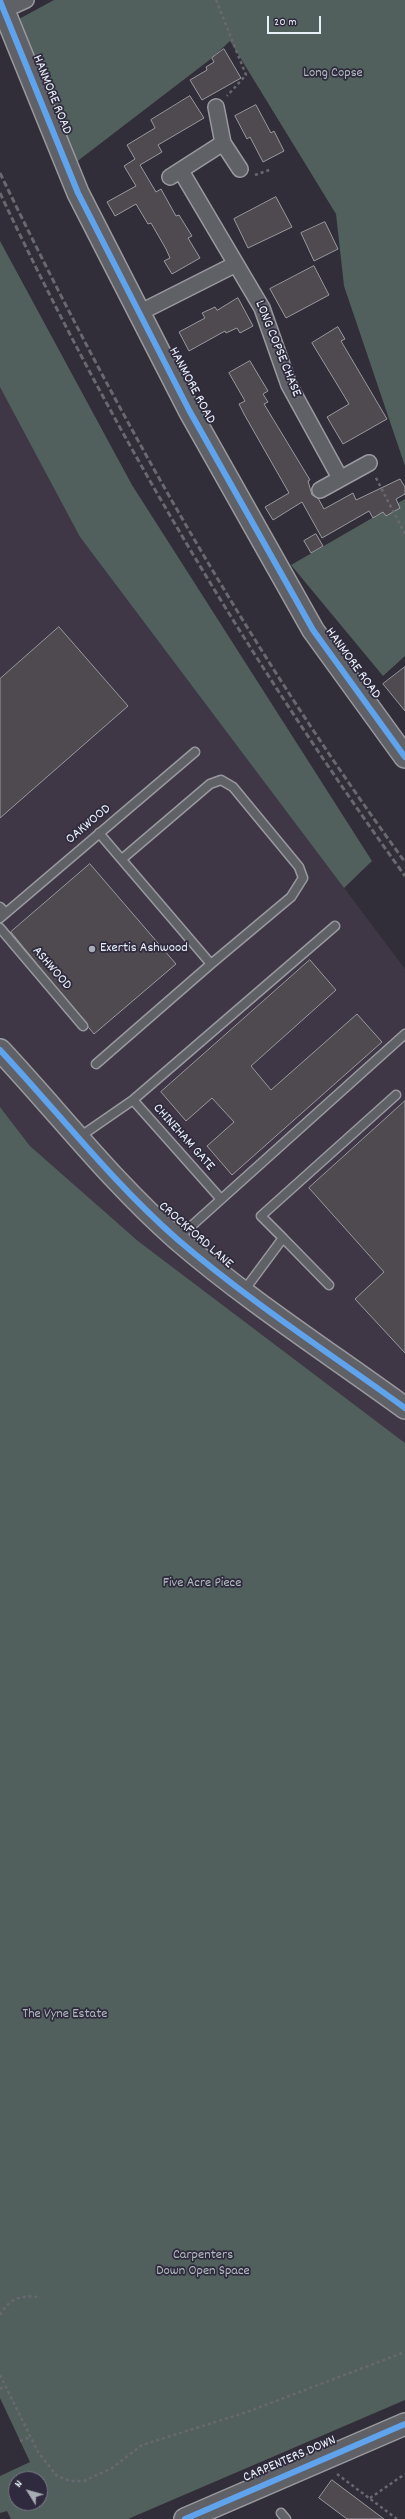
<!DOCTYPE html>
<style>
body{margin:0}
#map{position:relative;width:405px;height:2519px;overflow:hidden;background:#312e39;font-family:Dekko,sans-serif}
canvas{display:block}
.north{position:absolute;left:8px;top:2471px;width:40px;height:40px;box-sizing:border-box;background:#2f2a3d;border:1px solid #797a88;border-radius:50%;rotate:307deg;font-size:11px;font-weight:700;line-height:16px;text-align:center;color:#e8f1f8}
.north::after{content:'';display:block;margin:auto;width:14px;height:18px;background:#a8adb5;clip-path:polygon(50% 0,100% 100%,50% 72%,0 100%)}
.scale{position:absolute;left:267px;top:16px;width:54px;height:18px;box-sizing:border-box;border:2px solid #e8f1f8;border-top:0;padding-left:5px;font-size:12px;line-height:14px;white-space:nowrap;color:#e8f1f8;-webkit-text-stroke:3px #2f2a3d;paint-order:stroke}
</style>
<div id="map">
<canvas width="405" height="2519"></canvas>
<div class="north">N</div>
<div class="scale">20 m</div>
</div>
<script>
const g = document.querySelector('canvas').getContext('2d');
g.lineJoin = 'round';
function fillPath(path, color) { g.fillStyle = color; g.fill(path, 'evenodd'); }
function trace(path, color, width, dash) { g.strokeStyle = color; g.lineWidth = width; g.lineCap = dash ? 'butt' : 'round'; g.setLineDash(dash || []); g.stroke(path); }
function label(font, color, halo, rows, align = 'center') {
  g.font = font + ' Dekko,sans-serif'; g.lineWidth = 3.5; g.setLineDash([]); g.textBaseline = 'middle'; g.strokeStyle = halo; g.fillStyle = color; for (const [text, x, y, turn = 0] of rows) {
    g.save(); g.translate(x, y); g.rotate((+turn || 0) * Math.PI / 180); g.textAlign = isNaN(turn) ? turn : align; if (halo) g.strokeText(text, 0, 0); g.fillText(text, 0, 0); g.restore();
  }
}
fillPath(new Path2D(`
 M0,385l80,152 325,432v474l-267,-202 -108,-95 -30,-39z`), '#403746');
fillPath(new Path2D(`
 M54,0h351v466l-61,-180 -8,-72 -106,-173 -18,17 -137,105 -56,-144z
 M0,241l132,244 240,376 -28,27 -264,-351 -80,-150z
 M405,499v157l-22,20 -92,-111z
 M0,1107l30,39 108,95 267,202v957l-277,119h-117l-4,-8 -7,2v-37l30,-14 -30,-64zM16,2479h24v24h-24z`), '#51605c');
const building = new Path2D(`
 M224,49l17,29 -39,22 -12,-20 17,-10 -1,-3 8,-5 -2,-4z
 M190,96l14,22 -46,27 4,7 -22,13 16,27 5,-3 15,27 3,-1 13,21 -4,2 12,20 -28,16 -8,-13 6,-3 -4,-9 -15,-26 -3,1 -12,-20 -21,12 -8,-14 29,-16 -12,-20 11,-7 -8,-14 28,-17 -4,-8z
 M256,105l15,28 3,-2 10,20 -21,11 -13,-25 -3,2 -12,-23z
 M276,197l16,30 -44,21 -14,-29z
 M325,222l13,27 -24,12 -13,-28z
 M314,266l15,29 -43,23 -16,-29z
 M238,298l15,28 -13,7 -3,-5 -11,5 -1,-2 -36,20 -10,-19 26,-14 -3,-5 13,-6 2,3z
 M338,327l7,12 -4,2 46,78 -44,25 -16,-27 22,-13 -37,-61z
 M250,361l18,30 -5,3 5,8 -4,2 46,76 -2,1 4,14 6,3 6,11 29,-16 3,7 44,-21 5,8v7l-9,5 4,9 -14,8 -3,-4 -10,6 -4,-7 -47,27 -20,-36 -29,18 -8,-13 24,-14 -45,-79 -5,-10 6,-3 -16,-28z
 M316,534l7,12 -12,7 -7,-12z
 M59,627l69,79 -128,112v-139z
 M405,667v44l-22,-27z
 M90,864l86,100 -82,70 -83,-102z
 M310,960l26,30 -85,76 20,24 86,-76 25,28 -150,133 -25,-29 27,-24 -22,-24 -26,23 -25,-29z
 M405,1101v252l-50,-54 29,-27 -75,-84z
 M332,2480l52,39h-37l-28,-21z`);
fillPath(building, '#4f4950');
trace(building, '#98999f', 1);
const lane = new Path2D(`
 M122,859l88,-75 11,-4 12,7 66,80 4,11 -12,19 -80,67
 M0,907l6,6
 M0,918l195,-166
 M0,928l83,98
 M96,1064l115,-100 -112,-131
 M133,1100l87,98
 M78,1138l55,-38 202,-174
 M178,1238l227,-204
 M283,1238l46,47
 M243,1292l40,-54 -22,-22 135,-121
 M281,2513l5,6`);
const street = new Path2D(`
 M4,10l22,-10
 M216,107l7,36 17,26
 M181,171l81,137 27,77 51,93
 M170,177l53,-34
 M139,313l97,-49
 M320,490l49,-27`);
const secondary = new Path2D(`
 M0,1l78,192 111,217 124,220 92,127
 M0,1050c59,63 112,132 177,189 72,62 151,113 228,169
 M185,2519l220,-95`);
trace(lane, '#98999f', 11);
trace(street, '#98999f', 18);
trace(secondary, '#98999f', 24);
trace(new Path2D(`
 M216,0l30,75 -19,21
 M255,175l17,-6
 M376,478l29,56
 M0,2315c9,-16 20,-20 37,-18
 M0,2375l38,77 19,24 13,5h14l28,-13 30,-23 105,-33 158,-60
 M0,2389l5,-3
 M20,2441l11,-4
 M337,2474l60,45
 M370,2498l35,-24`), '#68686f', 2.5, [3, 3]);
trace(lane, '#606067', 8);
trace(street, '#606067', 15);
trace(secondary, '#606067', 21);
trace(new Path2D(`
 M0,173c116,240 247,473 405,689
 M0,193c113,240 250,468 405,683`), '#68686f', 3, [6, 3]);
trace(new Path2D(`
 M0,1l78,192 111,217 124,220 92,127
 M0,1050c59,63 112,132 177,189 72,62 151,113 228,169
 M185,2519l220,-95`), '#60a3ed', 6);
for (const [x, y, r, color] of [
 [92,949,4,"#a8adb5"]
]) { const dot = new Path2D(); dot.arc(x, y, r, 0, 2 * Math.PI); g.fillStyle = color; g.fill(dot); trace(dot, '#2f2a3d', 1.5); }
label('14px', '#aebabc', '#2f2a3d', [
 ["Long Copse",333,74],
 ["Five Acre Piece",202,1584],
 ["The Vyne Estate",65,2015],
 ["Carpenters",203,2256],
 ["Down Open Space",203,2272]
]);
label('14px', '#e8f1f8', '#2f2a3d', [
 ["HANMORE ROAD",51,95,68],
 ["LONG COPSE CHASE",277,349,68],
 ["HANMORE ROAD",191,386,62],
 ["HANMORE ROAD",352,664,54],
 ["OAKWOOD",89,825,-40],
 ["ASHWOOD",51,969,49],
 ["CHINEHAM GATE",183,1138,48],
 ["CROCKFORD LANE",195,1236,41],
 ["CARPENTERS DOWN",290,2460,-23]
]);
label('14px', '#e8f1f8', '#2f2a3d', [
 ["Exertis Ashwood",100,949]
], 'left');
</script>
